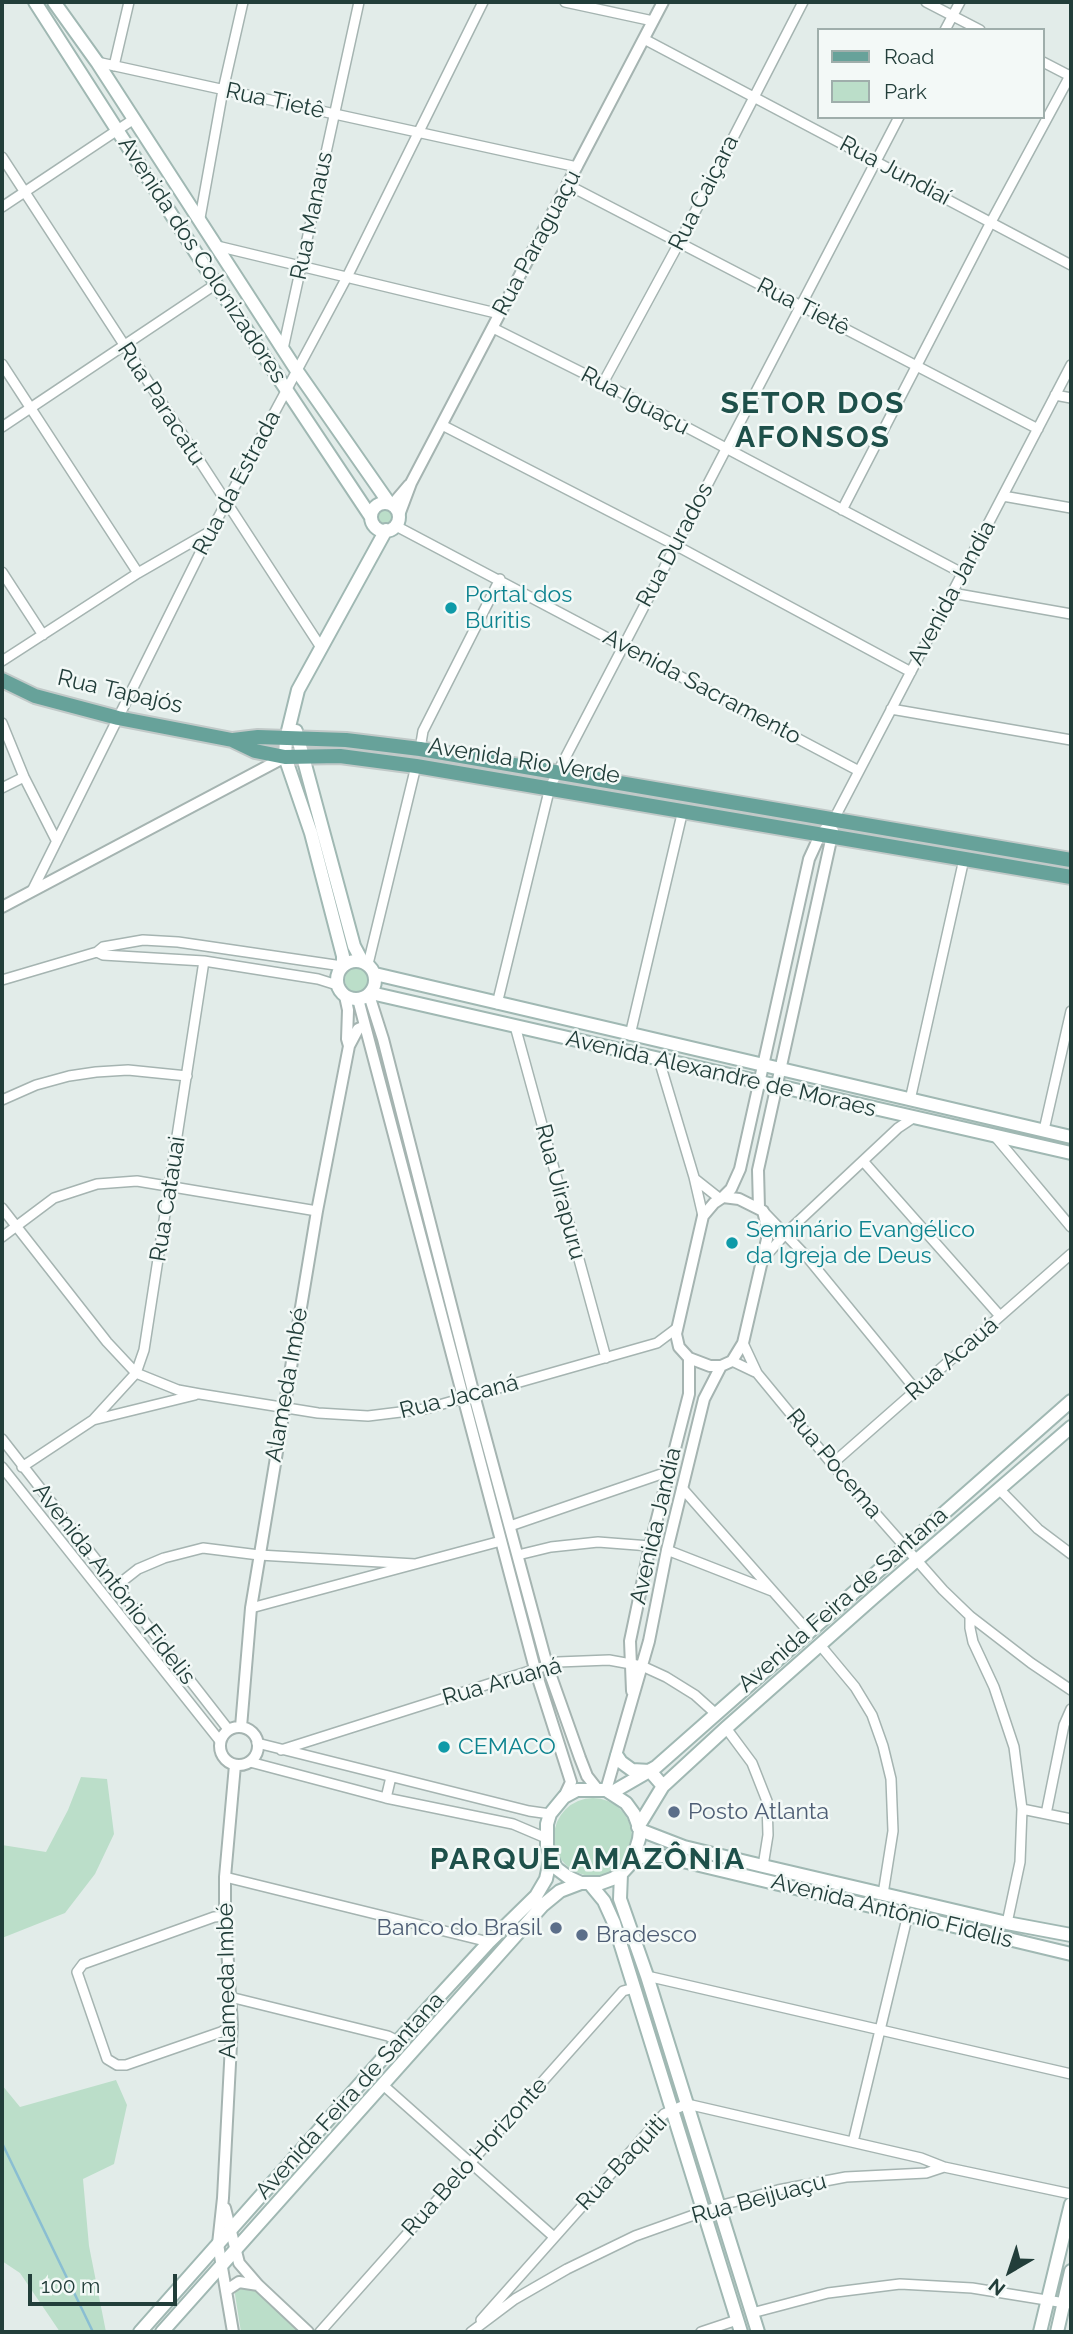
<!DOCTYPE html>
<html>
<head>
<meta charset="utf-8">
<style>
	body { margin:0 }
	#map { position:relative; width:1073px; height:2334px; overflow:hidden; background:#e2ece9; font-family:Raleway,sans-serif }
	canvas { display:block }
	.frame { position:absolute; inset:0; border:4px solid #223e3a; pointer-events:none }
	.legend { position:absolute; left:817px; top:28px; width:228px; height:91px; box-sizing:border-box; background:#f3f9f7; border:2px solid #9faeab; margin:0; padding:9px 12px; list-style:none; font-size:21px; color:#223e3a }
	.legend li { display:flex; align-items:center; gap:14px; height:35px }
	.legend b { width:35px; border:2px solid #9faeab }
	.north { position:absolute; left:975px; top:2236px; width:70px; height:70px; -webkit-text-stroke:5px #f3f9f7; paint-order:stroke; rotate:219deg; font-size:19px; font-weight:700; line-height:28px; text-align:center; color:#223e3a }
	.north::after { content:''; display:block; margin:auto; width:24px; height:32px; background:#223e3a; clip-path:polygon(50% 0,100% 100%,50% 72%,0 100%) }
	.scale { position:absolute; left:28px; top:2274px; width:149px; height:32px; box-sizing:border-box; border:4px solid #223e3a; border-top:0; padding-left:9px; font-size:21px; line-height:24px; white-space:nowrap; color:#223e3a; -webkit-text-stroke:5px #f3f9f7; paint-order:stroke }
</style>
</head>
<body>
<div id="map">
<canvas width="1073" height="2334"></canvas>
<div class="frame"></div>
<ul class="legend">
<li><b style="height:9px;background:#67a29a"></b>Road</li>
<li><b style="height:19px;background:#bbdec9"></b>Park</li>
</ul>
<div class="north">N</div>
<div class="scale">100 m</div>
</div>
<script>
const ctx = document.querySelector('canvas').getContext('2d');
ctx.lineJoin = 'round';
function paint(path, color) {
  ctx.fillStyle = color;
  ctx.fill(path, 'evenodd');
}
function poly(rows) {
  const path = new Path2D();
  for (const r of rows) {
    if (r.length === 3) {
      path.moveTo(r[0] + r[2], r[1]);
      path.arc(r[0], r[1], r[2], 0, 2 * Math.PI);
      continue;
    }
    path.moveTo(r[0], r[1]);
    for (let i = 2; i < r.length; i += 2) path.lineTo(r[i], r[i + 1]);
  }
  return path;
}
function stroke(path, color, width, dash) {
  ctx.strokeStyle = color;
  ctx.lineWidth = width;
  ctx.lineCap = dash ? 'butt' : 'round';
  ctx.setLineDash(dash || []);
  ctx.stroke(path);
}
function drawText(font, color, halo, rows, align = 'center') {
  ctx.font = font + ' Raleway,sans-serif';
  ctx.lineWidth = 5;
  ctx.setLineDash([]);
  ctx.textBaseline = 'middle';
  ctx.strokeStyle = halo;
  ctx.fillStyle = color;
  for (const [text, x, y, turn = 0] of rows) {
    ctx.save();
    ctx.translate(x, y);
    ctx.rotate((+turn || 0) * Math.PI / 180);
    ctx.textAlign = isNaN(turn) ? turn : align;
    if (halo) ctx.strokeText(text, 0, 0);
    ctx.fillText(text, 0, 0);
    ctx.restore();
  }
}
const green = poly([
	[385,517,9],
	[357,980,12],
	[81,1777,107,1779,114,1834,95,1874,65,1913,2,1938,2,1845,46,1852,68,1810],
	[593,1837,39],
	[116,2080,127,2105,114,2164,83,2179,89,2246,106,2332,60,2332,20,2273,2,2261,2,2085,20,2107],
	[250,2286,301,2332,241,2332,234,2288]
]);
const stream = poly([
	[2,2143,93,2332]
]);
const minor = poly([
	[565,2,653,21],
	[926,2,980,30],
	[945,30,960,2],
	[644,39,1071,265],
	[97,62,577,167],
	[1043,62,1070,76],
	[114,66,129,2],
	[2,157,322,649],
	[568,185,1038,429],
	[2,207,134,119],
	[200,218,223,90,243,2],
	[217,246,500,314],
	[493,328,603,383,962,573],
	[283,349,359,2],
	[2,364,138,573],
	[603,383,679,243,803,2],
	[1055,395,1071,398],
	[442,425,675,545,911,672],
	[2,427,216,284],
	[1003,496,1071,508],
	[842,510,991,222,1071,74],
	[396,526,859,771],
	[2,572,43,635],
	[952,593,1071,614],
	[2,661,138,573,211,531],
	[891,709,1071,740],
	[2,723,24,777,56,840],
	[420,749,423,731,500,579],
	[2,788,24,777],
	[833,821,1071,365],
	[32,891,211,531,347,277,483,2],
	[97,952,103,955,204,961,318,979,337,985],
	[368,964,416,766],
	[2,980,97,952,103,947,143,940,178,942,342,966],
	[497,1004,550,787,899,117],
	[515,1026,606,1358],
	[630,1035,683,810],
	[659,1060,694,1177,703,1216],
	[2,1100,36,1085,69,1076,96,1072,128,1070,187,1076],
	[910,1100,964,859],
	[1044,1130,1071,1011],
	[994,1135,1071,1227],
	[863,1161,1000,1316],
	[695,1179,719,1198],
	[2,1208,107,1342,136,1373,178,1390,200,1394,318,1413,368,1416,425,1409,657,1343,677,1328],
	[763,1211,807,1257,916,1390],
	[2,1237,54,1198,97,1184,137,1181,317,1211],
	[764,1258,786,1233,898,1128,913,1118],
	[743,1343,757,1373,832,1464,943,1590,970,1616,1031,1663,1071,1690],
	[732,1361,755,1372],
	[93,1420,136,1373,144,1350,204,961],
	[2,1439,228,1729],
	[832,1464,1071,1254],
	[2,1467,220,1741],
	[22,1467,93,1420,195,1395],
	[682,1488,808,1631],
	[1000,1490,1038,1529,1071,1554],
	[510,1526,667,1472],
	[667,1550,772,1591],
	[518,1555,551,1547,598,1542,650,1546],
	[115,1587,138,1569,164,1558,203,1548,259,1555,415,1564],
	[251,1608,501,1541],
	[970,1616,970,1628,973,1642,994,1687,1014,1747,1022,1809,1020,1862,1007,1923],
	[820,1645,855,1687,872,1715,883,1746,891,1779,893,1831,883,1894],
	[726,1728,752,1763,767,1801,768,1835,763,1866],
	[257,1743,529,1811,550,1814],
	[281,1750,558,1662,609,1660,642,1666,666,1677,695,1695,715,1713],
	[250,1762,386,1798,513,1824,546,1838],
	[386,1798,391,1777],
	[1022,1809,1071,1819],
	[1046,1814,1064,1725,1071,1709],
	[225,1877,489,1942],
	[225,1916,214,1917,83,1964,77,1972,107,2059,117,2065,126,2065,221,2032,232,2025],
	[647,1976,1071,2074],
	[230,1997,388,2036,398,2041],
	[383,2085,554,2237],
	[853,2142,908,1914],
	[752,2313,828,2293,900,2284,972,2288,1071,2304],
	[481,2320,664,2114,687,2104,921,2158,944,2167],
	[320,2332,623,1991,634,1988],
	[471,2332,515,2299,567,2269,635,2236,719,2206,778,2190,846,2177,926,2173,944,2167,1071,2194],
	[701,2332,737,2320]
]);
const tertiary = poly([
	[392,505,409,485],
	[399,515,411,483,663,2],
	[2,907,285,757],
	[369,995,383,1039,474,1395,547,1665,580,1758,587,1776,598,1790],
	[345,996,348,1010,347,1039,349,1046],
	[358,999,535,1669,571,1782,564,1797],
	[723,1197,739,1199,763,1211,767,1227,767,1239,743,1343,732,1361,721,1366,710,1366,689,1358,679,1347,676,1334,703,1216,714,1203,723,1197],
	[723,1197,731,1189,740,1169,809,859,820,835,833,821],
	[759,1208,758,1170,833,831],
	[632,1691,630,1641,650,1546,689,1394,689,1358],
	[241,1727,251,1608,317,1211,349,1046,358,1029,365,1026],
	[239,1746,19],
	[606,1790,649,1641,667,1550,704,1399,721,1366],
	[225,2208,239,2263,258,2285,308,2332],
	[227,2290,239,2282,258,2285],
	[233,2332,218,2244,223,2198,232,2025,225,1916,225,1877,235,1765]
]);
const secondary = poly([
	[35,2,216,284,371,517],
	[54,2,97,62,297,371,389,503],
	[385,517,14],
	[296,731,354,946,362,961],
	[356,980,19],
	[343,965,343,956,311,833,285,757,286,739,298,690,386,530],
	[375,974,1071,1137],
	[371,993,1071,1153],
	[617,1756,621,1762,632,1770,650,1771,663,1786],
	[611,1793,656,1767,1071,1401],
	[638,1827,663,1786,726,1728,874,1597,1071,1427],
	[640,1830,684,1847,763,1866,1007,1923,1071,1935],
	[632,1862,644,1856,662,1856,1071,1954],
	[621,1874,620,1899,647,1976,758,2332],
	[590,1884,604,1901,614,1923,741,2332],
	[140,2332,398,2041,489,1942,536,1896,546,1879,551,1856],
	[162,2332,543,1905,560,1891,581,1883,601,1883,612,1879,621,1874,632,1862,639,1839,640,1830,634,1814,626,1803,606,1790,577,1790,564,1797,550,1814,547,1824,547,1846,556,1868,568,1877,581,1883],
	[1040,2332,1071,2204],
	[1057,2332,1071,2271]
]);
const primary = poly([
	[2,680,35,696,118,718,232,740,255,751,285,757,340,756,416,766,1071,877],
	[233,740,258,737,346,740,420,749,1071,860]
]);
const markers = [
	[451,608,7,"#0f9aa8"],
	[732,1243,7,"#0f9aa8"],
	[444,1747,7,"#0f9aa8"],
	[674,1812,7,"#5c6f8a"],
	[556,1928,7,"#5c6f8a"],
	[582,1935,7,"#5c6f8a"]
];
const streetNames = [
	["Rua Tietê",275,101,12],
	["Rua Jundiaí",895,171,28],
	["Rua Caiçara",704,193,-63],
	["Rua Manaus",312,216,-78],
	["Rua Paraguaçu",537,243,-62],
	["Avenida dos Colonizadores",202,260,57],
	["Rua Tietê",803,307,27],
	["Rua Iguaçu",635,401,28],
	["Rua Paracatu",161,404,57],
	["Rua da Estrada",237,483,-62],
	["Rua Durados",675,545,-62],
	["Avenida Jandia",952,593,-62],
	["Avenida Sacramento",702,687,28],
	["Rua Tapajós",120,692,13],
	["Avenida Rio Verde",524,761,9],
	["Avenida Alexandre de Moraes",721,1074,13],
	["Rua Uirapuru",560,1192,75],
	["Rua Catauai",168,1199,-81],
	["Rua Acauá",952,1359,-41],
	["Alameda Imbé",287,1385,-80],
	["Rua Jacaná",459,1397,-14],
	["Rua Pocema",834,1464,50],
	["Avenida Jandia",656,1526,-77],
	["Avenida Antônio Fidelis",114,1584,52],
	["Avenida Feira de Santana",843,1600,-41],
	["Rua Aruaná",502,1682,-16],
	["Avenida Antônio Fidelis",892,1911,14],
	["Alameda Imbé",227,1981,-91],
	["Avenida Feira de Santana",350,2096,-48],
	["Rua Belo Horizonte",475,2157,-48],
	["Rua Baquiti",622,2163,-47],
	["Rua Beijuaçu",759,2199,-15]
];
const cultureNames = [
	["Portal dos",465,595],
	["Buritis",465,621],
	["Seminário Evangélico",746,1230],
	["da Igreja de Deus",746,1256],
	["CEMACO",458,1747]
];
const serviceNames = [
	["Posto Atlanta",688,1812],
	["Banco do Brasil",542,1928,"right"],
	["Bradesco",596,1935]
];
const districtNames = [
	["SETOR DOS",813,404],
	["AFONSOS",813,438],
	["PARQUE AMAZÔNIA",588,1860]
];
paint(green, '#bbdec9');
stroke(stream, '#8abed2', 2.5);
stroke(minor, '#a5b4b1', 12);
stroke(tertiary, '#a5b4b1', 14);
stroke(secondary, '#a0b8b3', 16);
stroke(primary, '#c1c9c8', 18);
stroke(minor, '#fff', 9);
stroke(tertiary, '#fff', 10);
stroke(secondary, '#fff', 12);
stroke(primary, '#67a29a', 14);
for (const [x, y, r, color] of markers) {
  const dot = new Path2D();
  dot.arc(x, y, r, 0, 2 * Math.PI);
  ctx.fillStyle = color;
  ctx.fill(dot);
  stroke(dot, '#f3f9f7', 2.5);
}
drawText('23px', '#223e3a', '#f3f9f7', streetNames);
drawText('23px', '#0d838f', '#f3f9f7', cultureNames, 'left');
drawText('23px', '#4e5e75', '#f3f9f7', serviceNames, 'left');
ctx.letterSpacing = '2px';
drawText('bold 30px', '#1e504a', '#f3f9f7', districtNames);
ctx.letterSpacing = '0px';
</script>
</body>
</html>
